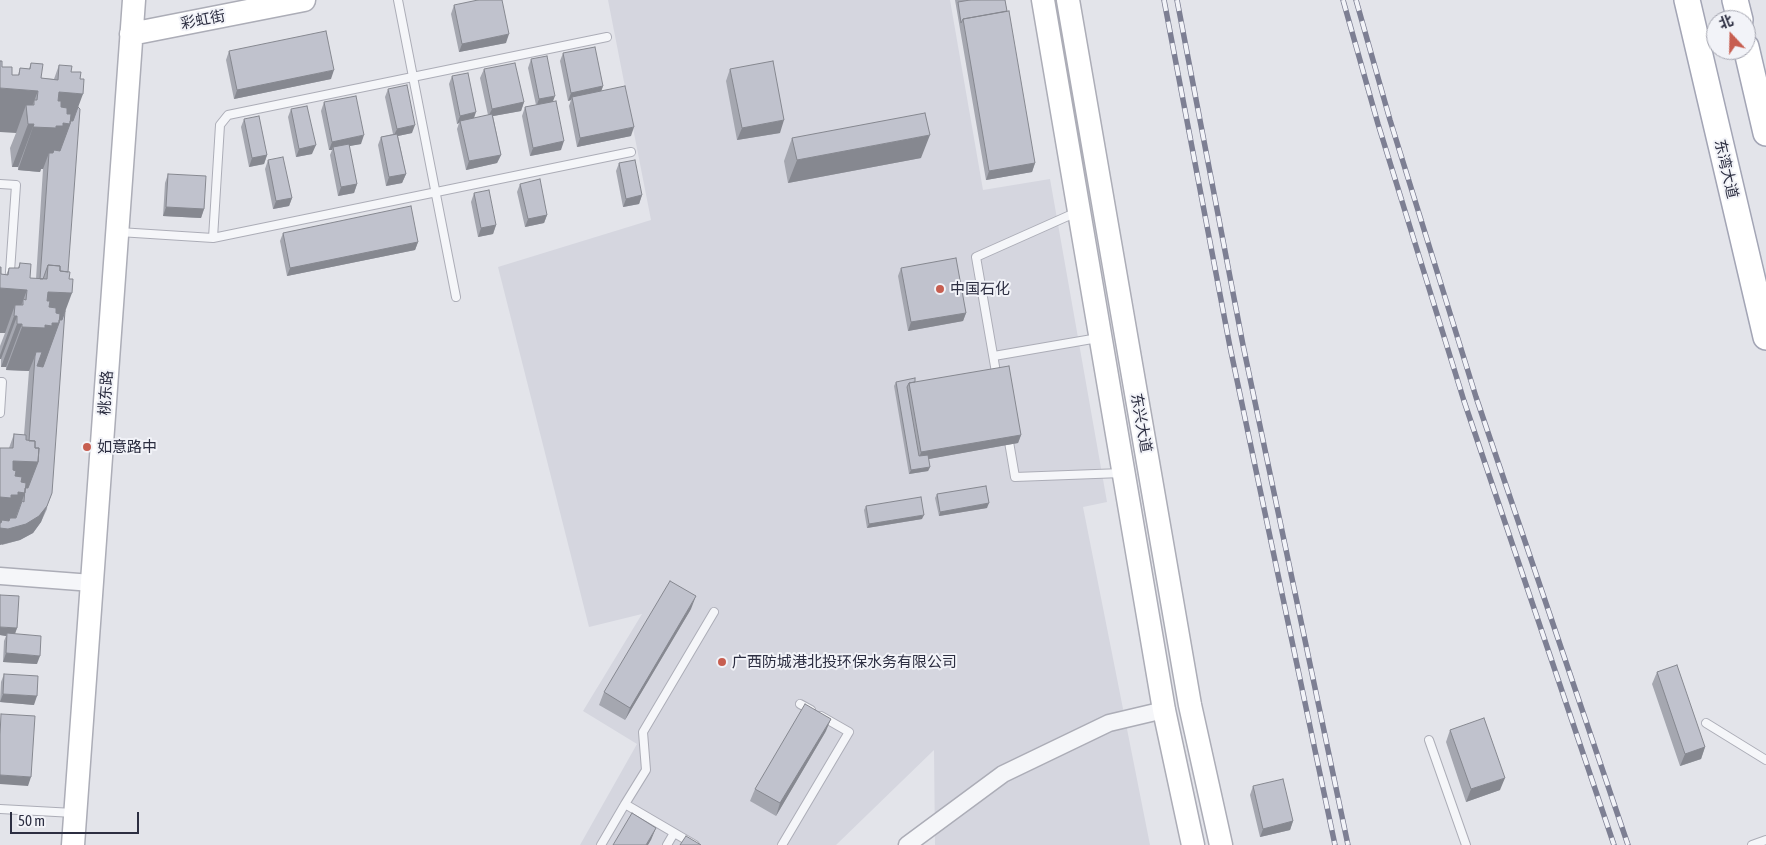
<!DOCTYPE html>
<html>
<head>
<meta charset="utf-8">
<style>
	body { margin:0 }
	#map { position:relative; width:1766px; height:845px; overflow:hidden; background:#e3e4ea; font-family:"Asap Condensed","Noto Sans SC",sans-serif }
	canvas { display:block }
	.north { position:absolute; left:1706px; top:10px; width:50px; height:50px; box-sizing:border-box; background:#f2f3f8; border:1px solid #a3a4af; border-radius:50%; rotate:339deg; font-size:14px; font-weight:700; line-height:20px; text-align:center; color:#2c2e41 }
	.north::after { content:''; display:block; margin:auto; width:18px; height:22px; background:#c75e50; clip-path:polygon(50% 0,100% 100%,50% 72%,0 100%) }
	.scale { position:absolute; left:10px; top:812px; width:129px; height:22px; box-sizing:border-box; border:2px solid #2c2e41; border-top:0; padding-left:6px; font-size:15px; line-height:18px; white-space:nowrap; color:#2c2e41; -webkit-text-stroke:4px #f2f3f8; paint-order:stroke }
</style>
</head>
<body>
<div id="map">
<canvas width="1766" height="845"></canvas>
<div class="north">北</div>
<div class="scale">50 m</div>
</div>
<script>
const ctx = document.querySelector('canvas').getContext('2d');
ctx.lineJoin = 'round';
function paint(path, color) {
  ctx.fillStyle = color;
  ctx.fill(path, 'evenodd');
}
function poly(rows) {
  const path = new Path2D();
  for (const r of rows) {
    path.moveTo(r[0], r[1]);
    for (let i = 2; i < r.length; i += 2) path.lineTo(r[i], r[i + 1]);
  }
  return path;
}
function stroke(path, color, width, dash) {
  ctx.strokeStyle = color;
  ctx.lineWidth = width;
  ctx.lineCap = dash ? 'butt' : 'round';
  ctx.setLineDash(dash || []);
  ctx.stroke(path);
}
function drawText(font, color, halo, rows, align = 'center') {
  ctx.font = font + ' "Asap Condensed","Noto Sans SC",sans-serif';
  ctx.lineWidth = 4;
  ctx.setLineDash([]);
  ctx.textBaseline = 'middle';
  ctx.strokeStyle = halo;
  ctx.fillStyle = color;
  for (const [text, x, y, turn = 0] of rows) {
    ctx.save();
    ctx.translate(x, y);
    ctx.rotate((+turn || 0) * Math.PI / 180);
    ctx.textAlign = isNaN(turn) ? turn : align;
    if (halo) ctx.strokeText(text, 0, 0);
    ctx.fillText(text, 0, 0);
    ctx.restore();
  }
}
const built = poly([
	[608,0,950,0,983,190,1050,179,1107,502,1083,507,1150,845,935,845,934,750,836,845,580,845,637,744,583,711,642,614,589,627,498,267,651,220]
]);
const lane = poly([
	[398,0,456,297],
	[0,184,16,185,9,286,0,285],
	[119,232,213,238,631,152],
	[213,238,220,125,228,115,607,37],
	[994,356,1098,338],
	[997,378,976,257,1077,212],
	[0,382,2,382,0,413],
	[1008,436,1015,477,1122,473],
	[800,704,811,710],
	[1706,723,1766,760],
	[1429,740,1466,845],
	[625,804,646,770,643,732,714,612],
	[0,809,74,813],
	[601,845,625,804,695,845],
	[667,845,674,833],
	[782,845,849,732,821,716],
	[1752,845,1766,840]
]);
const street = poly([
	[0,576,92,583],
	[907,845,1003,774,1109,723,1164,710]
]);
const secondary = poly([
	[1043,0,1164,710,1193,845],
	[1068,0,1190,705,1221,845],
	[131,34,304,0],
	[73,845,134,0]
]);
const primary = poly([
	[1687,0,1766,337],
	[1735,0,1740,20],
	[1746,47,1766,133]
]);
const rail = poly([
	[1164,0,1230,347,1335,845],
	[1177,0,1243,345,1348,845],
	[1343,0,1378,124,1464,401,1614,845],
	[1356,0,1390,120,1476,397,1628,845]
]);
const wall = poly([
	[955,0,1005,0,1035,163,1032,172,986,180],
	[454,5,506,43,459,52,451,14],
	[229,51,331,79,234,99,226,60],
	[563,53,603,86,601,92,631,136,577,147,569,106,571,100,568,101,560,61],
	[531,59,553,101,561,150,530,156,522,116,525,107,536,105,528,68],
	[31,63,41,78,54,79,59,65,71,72,78,107,65,311,47,509,41,522,33,533,20,540,2,545,9,448,14,434,24,435,29,371,6,370,6,367,1,367,1,359,0,359,0,346,5,333,1,274,6,275,9,268,18,268,20,263,30,278,36,279,43,169,41,169,40,172,18,170,18,167,12,167,10,148,16,133,2,67,12,75,18,75,20,68,29,69],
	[484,69,524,102,521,111,493,116,501,155,497,163,466,170,457,129,459,123,457,124,449,84,452,76,474,118,488,115,480,78],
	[730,69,780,133,737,140,726,81],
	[388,89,412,133,398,136,406,174,402,183,386,186,378,145,381,137,393,134,385,97],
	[324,102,361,144,349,146,357,184,354,193,338,196,330,155,332,150,329,150,321,111],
	[291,109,312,154,296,157,288,117],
	[244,119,267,155,264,164,249,167,241,127],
	[792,138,921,158,788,183,784,161],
	[268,160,292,198,289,206,273,209,265,169],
	[619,163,642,195,639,204,623,207,616,171],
	[168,174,204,209,201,218,163,216,165,183],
	[520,184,547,215,544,223,525,227,517,192],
	[474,193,496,225,493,234,478,237,471,202],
	[283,233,418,242,415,250,287,276,280,241],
	[901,268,966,313,963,321,908,331,898,276],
	[896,382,915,382,1021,435,1018,443,928,459,930,467,928,471,909,474,894,386],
	[937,494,987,508,939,516,935,498],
	[866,506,922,519,867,528,864,510],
	[691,609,625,720,599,705,604,692],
	[17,628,15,634,37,664,3,662,4,641,6,636,0,635],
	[1657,672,1705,747,1701,759,1680,766,1652,684],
	[4,674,34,705,0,702,1,682],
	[1450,730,1500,790,1466,802,1446,742],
	[826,731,776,816,750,801,755,789],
	[1253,786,1293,821,1290,830,1260,837,1250,795]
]);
const shadedWall = poly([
	[509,34,506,43,459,52,462,44],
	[334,70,331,79,234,99,237,90],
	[603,86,600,94,572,97,571,100,568,101,571,93],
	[0,88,38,91,27,119,26,105,16,133,0,132],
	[59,92,83,94,67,137,54,167,49,153,43,169,41,169,40,172,18,170,33,127],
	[555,96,552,104,536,107,539,99],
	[524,102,521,111,488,117,492,109],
	[476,112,473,121,460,121,459,123,457,124,460,116],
	[784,120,780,133,737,140,742,128],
	[28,124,34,124,18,167,12,167],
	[415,125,412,133,393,137,397,129],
	[634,127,631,136,577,147,580,138],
	[364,135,361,144,333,149,333,147,332,150,329,150,332,142],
	[930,135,921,158,788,183,797,160],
	[564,141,561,150,530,156,533,148],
	[316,145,312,154,296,157,299,149],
	[267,155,264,164,249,167,252,158],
	[501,155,497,163,466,170,469,161],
	[1035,163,1032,172,986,180,989,171],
	[406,174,402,183,386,186,389,177],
	[357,184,354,193,338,196,341,187],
	[642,195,639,204,623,207,626,199],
	[292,198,289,206,273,209,276,201],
	[166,207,204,209,201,218,163,216],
	[547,215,544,223,525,227,528,219],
	[496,225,493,234,478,237,481,228],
	[418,242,415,250,287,276,290,268],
	[0,288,27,290,1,359,0,359,0,355,14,316,15,305,5,333,0,333],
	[48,292,72,293,56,336,43,367,36,369,35,356,29,371,6,370,22,327],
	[966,313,963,321,908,331,911,322],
	[17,324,22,324,6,367,1,367],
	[1021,435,1018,443,918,461,921,452],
	[13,461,38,462,24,499,25,493,12,527,52,493,41,522,33,533,20,540,0,545,0,497],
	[930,467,928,471,909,474,911,470],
	[989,503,987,508,939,516,940,512],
	[924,515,922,519,867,528,869,524],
	[696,596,691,609,625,720,630,708],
	[0,627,17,628,14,636,7,633,6,636,0,635],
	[6,653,40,656,37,664,3,662],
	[3,694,37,696,34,705,0,702],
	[831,719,826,731,776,816,780,803],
	[1705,747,1701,759,1680,766,1685,754],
	[0,775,31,777,28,786,0,784],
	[1505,778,1500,790,1466,802,1471,789],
	[1293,821,1290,830,1260,837,1263,829],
	[656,828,651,840,648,845,646,845]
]);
const building = poly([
	[478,0,502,0,509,34,462,44,454,5,478,0],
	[970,0,1005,0,1007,11,963,19,961,23,958,2,970,0],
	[1009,11,1035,163,989,171,963,19,1009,11],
	[326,31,334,70,237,90,229,51,326,31],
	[595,47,603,86,571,93,563,53,595,47],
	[547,56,555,96,539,99,531,59,547,56],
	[0,61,2,61,2,67,12,67,12,75,19,75,20,68,30,69,31,63,43,64,41,78,58,80,59,65,72,66,71,72,81,72,80,79,84,79,83,94,59,92,58,101,61,101,61,107,67,108,67,114,71,114,70,124,63,123,63,126,56,126,56,128,33,127,34,124,28,124,26,105,34,105,34,100,37,100,38,91,0,88,0,61],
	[773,61,784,120,742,128,730,69,773,61],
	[515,63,524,102,492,109,484,69,515,63],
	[468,73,476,112,460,116,452,76,468,73],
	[407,85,415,125,397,129,388,89,407,85],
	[625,86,634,127,580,138,572,97,625,86],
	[356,96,364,135,332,142,324,102,356,96],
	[556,101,564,141,533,148,525,107,556,101],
	[307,106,316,145,299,149,291,109,307,106],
	[78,107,80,109,68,272,60,271,60,266,48,265,43,279,40,279,49,153,53,153,54,150,60,151,70,124,70,121,73,121,78,107],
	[925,113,930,135,797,160,792,138,925,113],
	[492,114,501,155,469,161,460,121,492,114],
	[259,116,267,155,252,158,244,119,259,116],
	[397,134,406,174,389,177,381,137,397,134],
	[349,144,357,184,341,187,333,147,349,144],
	[283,157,292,198,276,201,268,160,283,157],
	[635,160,642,195,626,199,619,163,635,160],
	[168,174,206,176,204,209,166,207,168,174],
	[540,179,547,215,528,219,520,184,540,179],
	[489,190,496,225,481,228,474,193,489,190],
	[411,206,418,242,290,268,283,233,411,206],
	[956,258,966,313,911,322,901,268,956,258],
	[20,263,31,264,30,278,47,279,48,265,60,266,60,271,70,272,69,279,73,279,72,293,48,292,47,301,50,301,49,307,56,308,56,313,60,314,59,323,52,323,52,326,45,325,45,328,22,327,22,324,17,324,17,316,14,316,15,305,23,305,23,299,26,300,27,290,0,288,0,267,1,267,1,274,8,275,9,268,19,268,20,263],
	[65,311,52,493,47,506,39,516,26,524,8,529,0,528,0,523,1,523,2,520,9,521,10,518,16,518,22,501,24,502,25,488,28,488,38,462,39,448,35,448,35,441,29,441,35,356,36,352,42,352,37,366,43,367,59,323,59,320,62,320,65,311],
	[1009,366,1021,435,921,452,909,383,1009,366],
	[915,378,915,382,909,383,907,387,919,456,928,455,930,467,911,470,896,382,915,378],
	[14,434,26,435,26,440,35,441,35,448,39,448,38,462,13,461,13,470,16,471,15,476,22,477,21,482,26,483,25,493,18,492,18,495,11,495,11,498,0,497,0,448,13,448,14,434],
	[986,486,989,503,940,512,937,494,986,486],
	[921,497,924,515,869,524,866,506,921,497],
	[670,581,696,596,630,708,604,692,670,581],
	[0,595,19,596,17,628,0,627,0,595],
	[7,633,41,636,40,656,6,653,7,633],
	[1677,665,1705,747,1685,754,1657,672,1677,665],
	[4,674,38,676,37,696,3,694,4,674],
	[805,704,831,719,780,803,755,789,805,704],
	[1,714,35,716,31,777,0,775,0,735,1,714],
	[1484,718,1505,778,1471,789,1450,730,1484,718],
	[1283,779,1293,821,1263,829,1253,786,1283,779],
	[632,813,656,828,646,845,613,845,632,813],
	[686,836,701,845,680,845,686,836]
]);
const markers = [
	[940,289,5,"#c75e50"],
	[87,447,5,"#c75e50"],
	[722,662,5,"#c75e50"]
];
const streetNames = [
	["彩虹街",203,20,-11],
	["东湾大道",1726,169,77],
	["桃东路",106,393,-86],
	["东兴大道",1141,423,80]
];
const poiNames = [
	["中国石化",950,289],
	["如意路中",97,447],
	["广西防城港北投环保水务有限公司",732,662]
];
paint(built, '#d5d6df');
stroke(lane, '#acadb7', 10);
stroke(street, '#acadb7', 19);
stroke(secondary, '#acadb7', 25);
stroke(primary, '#a3a5b5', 28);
stroke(lane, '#f5f6f9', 8);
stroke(street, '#f5f6f9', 16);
stroke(secondary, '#fff', 22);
stroke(primary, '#fff', 25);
stroke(rail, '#7d7f93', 5.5);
stroke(rail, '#f2f3f8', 4, [11]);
paint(wall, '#a5a7b0');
paint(shadedWall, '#868890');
paint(building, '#c0c2cd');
stroke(building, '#868890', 1);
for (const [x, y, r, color] of markers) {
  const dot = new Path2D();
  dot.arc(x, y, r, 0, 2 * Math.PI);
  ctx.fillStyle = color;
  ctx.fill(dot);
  stroke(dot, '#f2f3f8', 2);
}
drawText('15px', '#2c2e41', '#f2f3f8', streetNames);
drawText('15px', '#2c2e41', '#f2f3f8', poiNames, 'left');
</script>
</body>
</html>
